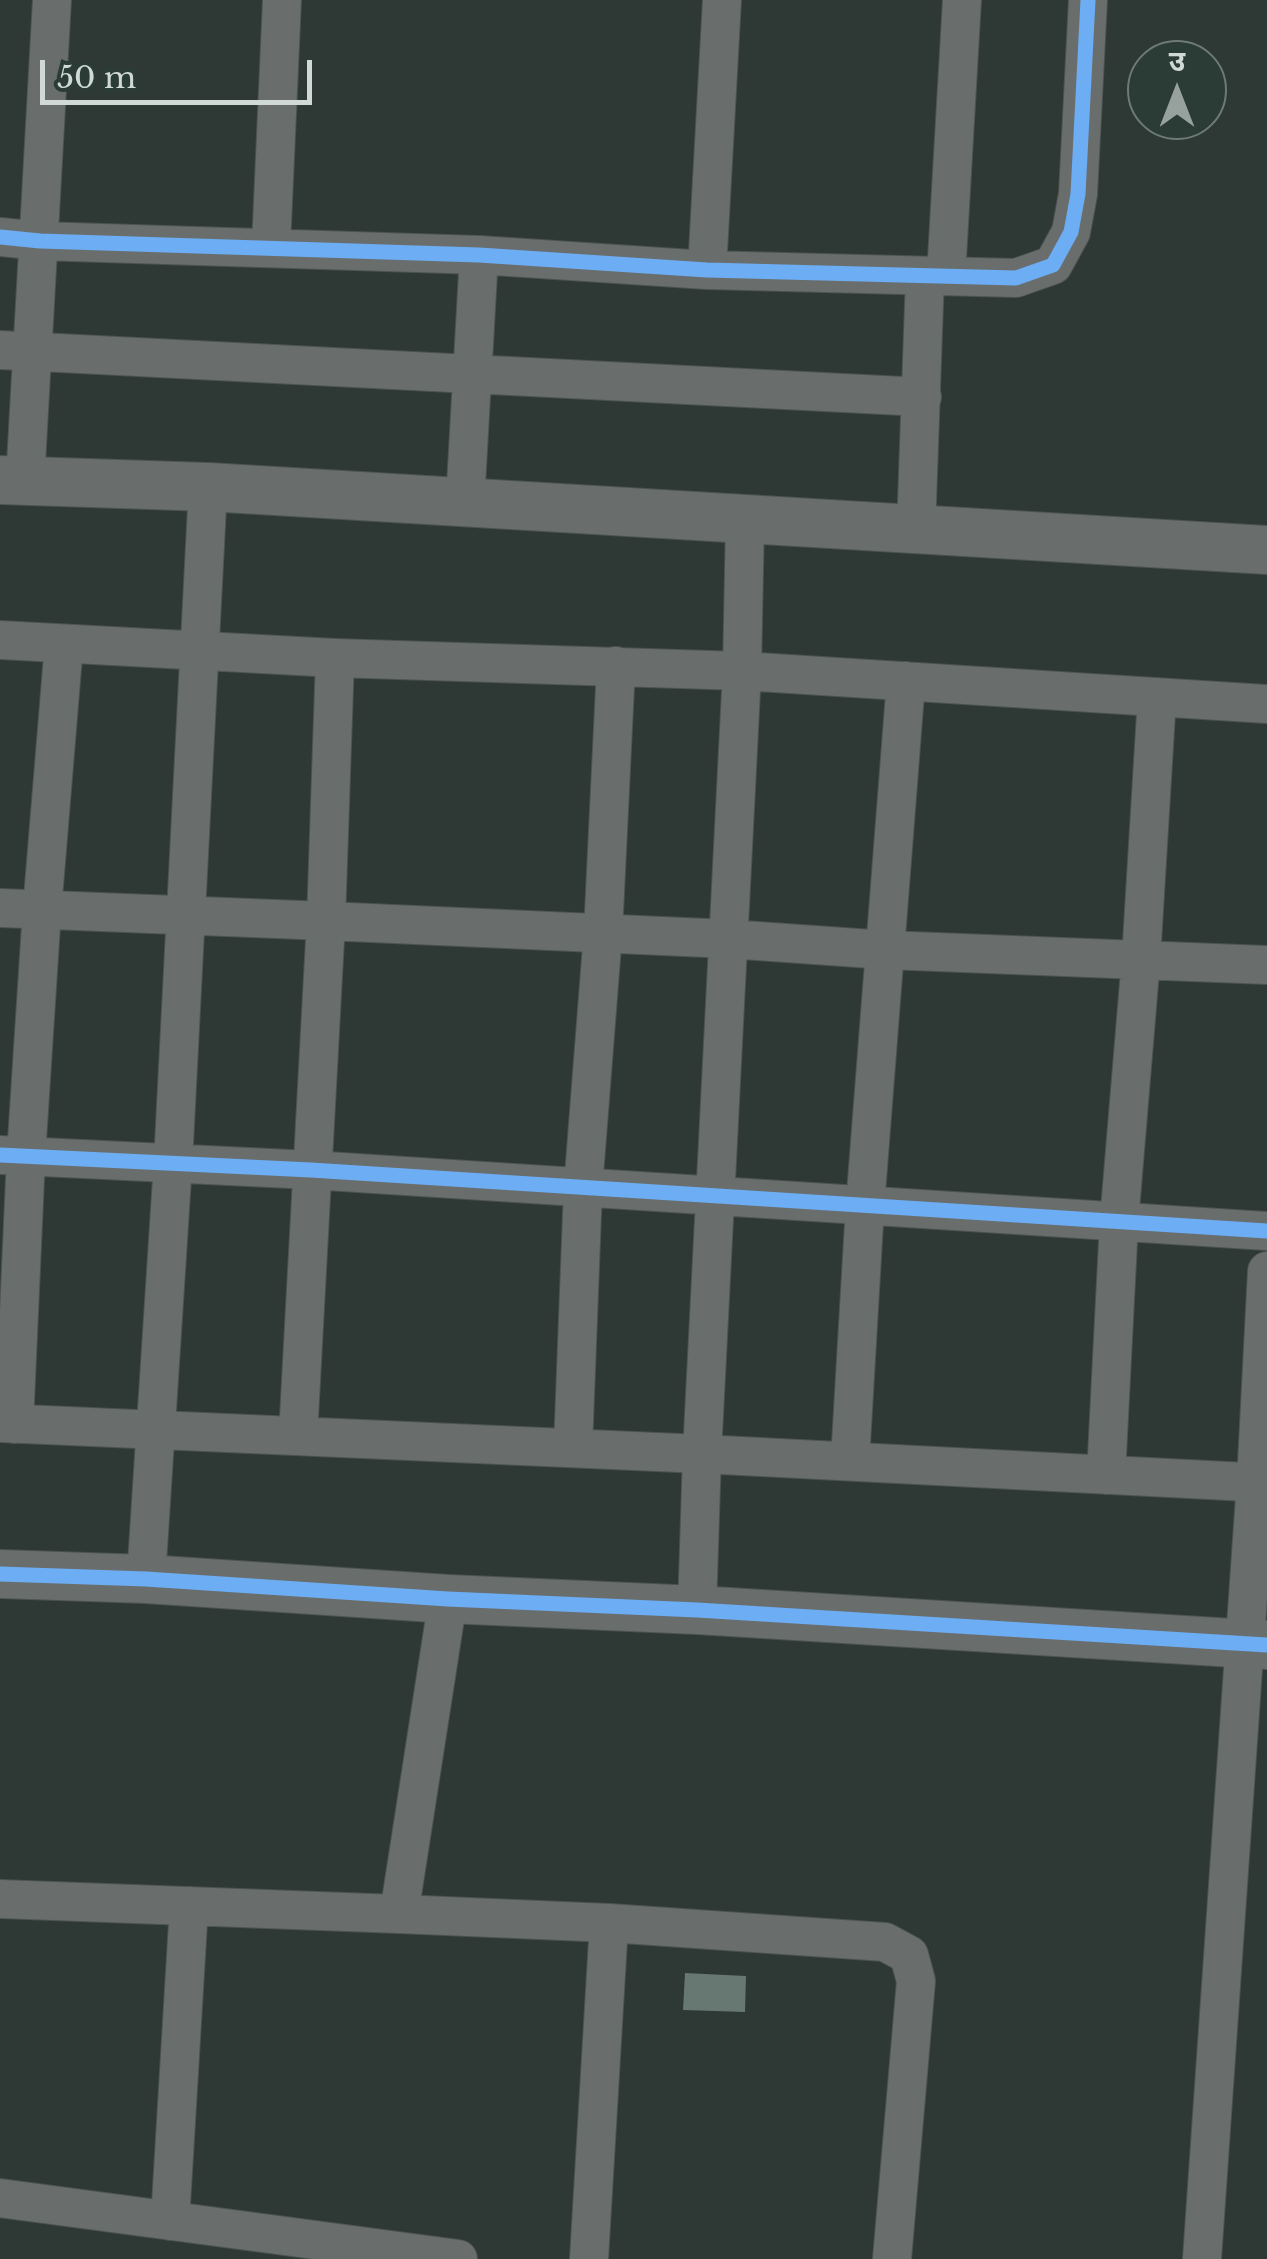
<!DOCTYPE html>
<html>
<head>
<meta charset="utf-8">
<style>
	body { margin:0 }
	#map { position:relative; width:1267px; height:2259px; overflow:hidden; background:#2e3834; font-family:"Libre Baskerville","Noto Sans Devanagari",serif }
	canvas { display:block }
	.north { position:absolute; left:1127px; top:40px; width:100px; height:100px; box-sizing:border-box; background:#2b3b35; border:2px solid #6d7a75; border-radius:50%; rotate:0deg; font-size:28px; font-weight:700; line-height:40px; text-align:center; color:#d0d9d5 }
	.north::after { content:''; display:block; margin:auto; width:35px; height:45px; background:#97a19d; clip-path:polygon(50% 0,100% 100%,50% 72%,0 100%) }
	.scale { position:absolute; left:40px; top:60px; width:272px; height:45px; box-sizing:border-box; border:5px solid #d0d9d5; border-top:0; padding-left:12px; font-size:30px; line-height:35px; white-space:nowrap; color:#d0d9d5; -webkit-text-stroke:8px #2b3b35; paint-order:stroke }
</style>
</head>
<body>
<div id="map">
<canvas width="1267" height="2259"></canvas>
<div class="north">उ</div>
<div class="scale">50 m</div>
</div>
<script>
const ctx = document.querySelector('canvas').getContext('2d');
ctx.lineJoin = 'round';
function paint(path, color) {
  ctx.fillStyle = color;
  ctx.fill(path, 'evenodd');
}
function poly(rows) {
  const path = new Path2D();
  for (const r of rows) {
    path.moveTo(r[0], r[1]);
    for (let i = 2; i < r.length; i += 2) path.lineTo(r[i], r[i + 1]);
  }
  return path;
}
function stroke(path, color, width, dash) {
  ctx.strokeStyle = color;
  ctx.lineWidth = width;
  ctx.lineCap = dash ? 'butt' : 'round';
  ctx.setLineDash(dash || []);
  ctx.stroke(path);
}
const building = poly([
	[685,1973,746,1976,745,2012,683,2010]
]);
const minor = poly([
	[0,237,40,241,479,255,707,270,1016,278,1053,265,1071,232,1078,194,1088,0],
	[271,247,282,0],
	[707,270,722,0],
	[946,276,962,0],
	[0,350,922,397],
	[25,482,52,0],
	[465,503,479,255],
	[916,530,925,276],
	[0,640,335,658,742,671,1267,704],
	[0,908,326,921,729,939,886,950,1267,965],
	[0,1155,311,1170,1267,1231],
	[0,1423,702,1454,1267,1483],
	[14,1424,26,1156,42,910,64,644],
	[298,1436,326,921,335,658],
	[573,1448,583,1188,603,933,616,666],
	[850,1461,865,1206,906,681],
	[1106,1475,1119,1222,1141,959,1157,697],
	[146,1579,173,1163,208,487],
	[448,1599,399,1914,609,1923,885,1942,909,1955,916,1981,892,2259],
	[697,1610,702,1454,742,671,745,520],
	[0,1899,399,1914],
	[0,2198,458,2259],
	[170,2221,189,1906],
	[589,2259,609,1923],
	[1202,2259,1256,1482,1267,1271]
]);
const tertiary = poly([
	[0,480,208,487,1267,550],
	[0,1574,146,1579,448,1599,697,1610,1267,1645]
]);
const cycleway = poly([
	[0,237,40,241,479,255,707,270,1016,278,1053,265,1071,232,1078,194,1088,0],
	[0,1155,311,1170,1267,1231],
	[0,1574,146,1579,448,1599,697,1610,1267,1645]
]);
paint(building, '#677771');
stroke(minor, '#4c5350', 40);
stroke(tertiary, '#4c5350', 50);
stroke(minor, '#696e6c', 38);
stroke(tertiary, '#696e6c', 48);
stroke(cycleway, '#6dadf4', 15);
</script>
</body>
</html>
